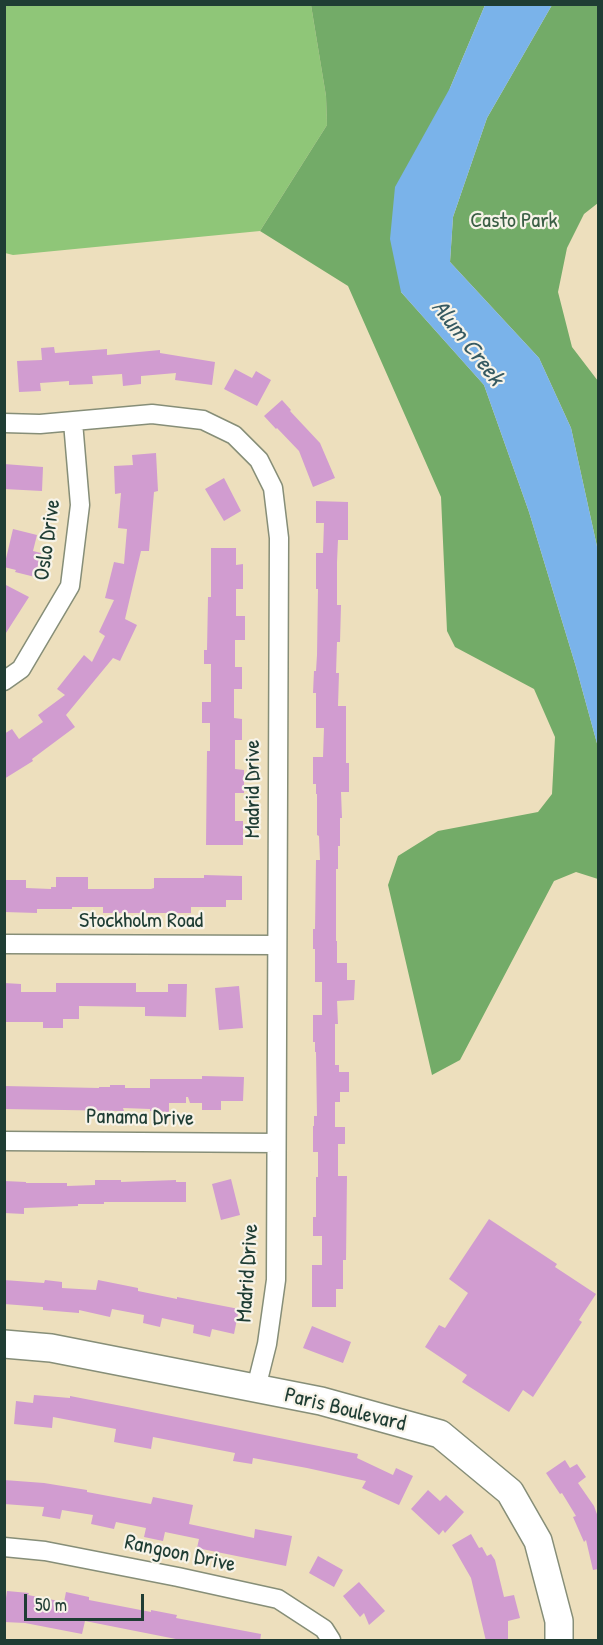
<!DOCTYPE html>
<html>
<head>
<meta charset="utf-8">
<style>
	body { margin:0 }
	#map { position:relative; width:603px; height:1645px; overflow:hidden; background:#eddfbd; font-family:"Patrick Hand",sans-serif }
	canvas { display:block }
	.frame { position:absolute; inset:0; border:6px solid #1f3d34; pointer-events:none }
	.scale { position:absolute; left:24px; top:1594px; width:120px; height:27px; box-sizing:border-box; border:3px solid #1f3d34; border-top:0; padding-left:8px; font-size:18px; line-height:21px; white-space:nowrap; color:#1f3d34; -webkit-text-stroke:4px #f7f3e8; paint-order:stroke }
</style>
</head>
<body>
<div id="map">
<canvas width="603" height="1645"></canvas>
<div class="frame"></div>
<div class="scale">50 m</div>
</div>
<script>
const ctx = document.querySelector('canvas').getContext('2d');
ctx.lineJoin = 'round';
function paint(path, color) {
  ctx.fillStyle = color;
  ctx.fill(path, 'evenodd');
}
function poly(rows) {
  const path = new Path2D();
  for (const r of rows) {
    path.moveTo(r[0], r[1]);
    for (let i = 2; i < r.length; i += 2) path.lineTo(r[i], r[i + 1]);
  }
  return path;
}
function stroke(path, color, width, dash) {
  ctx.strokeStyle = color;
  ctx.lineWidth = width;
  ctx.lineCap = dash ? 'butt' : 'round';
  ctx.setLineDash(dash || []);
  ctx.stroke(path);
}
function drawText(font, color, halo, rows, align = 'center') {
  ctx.font = font + ' "Patrick Hand",sans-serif';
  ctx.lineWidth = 4.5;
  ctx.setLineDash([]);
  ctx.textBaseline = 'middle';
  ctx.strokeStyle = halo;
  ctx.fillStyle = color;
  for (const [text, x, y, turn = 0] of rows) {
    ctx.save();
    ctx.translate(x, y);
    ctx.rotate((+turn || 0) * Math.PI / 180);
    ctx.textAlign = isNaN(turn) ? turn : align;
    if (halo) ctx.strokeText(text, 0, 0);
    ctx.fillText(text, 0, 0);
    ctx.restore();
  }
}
const green = poly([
	[4,5,311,5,326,96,327,125,260,231,13,255,5,253]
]);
const forest = poly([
	[311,5,485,5,450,88,401,292,484,385,529,512,576,667,598,747,598,879,576,872,554,881,460,1060,432,1075,388,885,398,856,438,831,538,812,552,794,555,737,534,689,455,647,447,631,441,497,348,286,260,231,327,125,326,96],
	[552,5,598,5,598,203,584,214,567,248,558,292,572,347,598,381,598,551,571,428,539,358,450,262,453,217,487,118]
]);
const water = poly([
	[485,5,552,5,487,118,453,217,450,262,539,358,571,428,598,551,598,747,576,667,529,512,484,385,401,292,390,239,395,187,450,88]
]);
const building = poly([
	[54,347,55,353,107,349,107,355,160,350,160,353,215,362,212,385,175,380,176,373,141,376,141,384,123,386,122,374,92,376,93,384,69,385,69,381,40,383,41,391,19,392,17,361,42,360,41,348],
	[235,369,252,378,256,371,271,380,257,406,224,389],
	[282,400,291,410,290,411,320,443,335,478,313,487,299,451,277,428,276,429,264,416],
	[156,453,158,491,154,492,149,551,141,551,125,619,137,625,120,661,113,658,66,715,75,727,32,759,33,761,4,779,4,734,12,729,19,739,43,722,38,715,65,695,57,689,84,655,92,662,105,636,99,632,114,600,105,598,114,562,124,564,127,529,118,528,121,493,115,494,114,466,133,465,132,455],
	[4,464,43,467,42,491,4,489],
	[224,478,241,511,224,521,205,489],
	[316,501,348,502,348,540,338,540,337,562,337,605,341,605,340,642,337,642,336,673,339,673,338,706,346,706,346,763,349,763,349,792,341,792,342,818,340,818,340,846,338,846,338,869,336,869,336,941,337,941,337,963,347,963,347,980,355,980,354,1000,337,1001,338,1024,335,1024,335,1065,339,1065,339,1072,349,1072,349,1092,340,1092,340,1102,335,1102,335,1127,345,1127,345,1144,338,1144,338,1176,347,1176,346,1260,343,1260,343,1289,336,1289,336,1307,312,1307,312,1265,322,1265,322,1236,313,1236,313,1217,316,1217,316,1177,318,1177,318,1152,313,1152,313,1126,314,1126,314,1116,317,1116,316,1052,315,1052,315,1042,313,1042,313,1015,322,1015,322,982,315,982,315,949,313,949,313,929,315,929,316,860,320,860,319,836,317,835,317,794,316,794,316,784,313,784,313,757,323,757,324,728,316,728,316,693,313,693,314,671,316,671,317,655,318,589,316,589,316,553,323,553,324,523,316,523],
	[13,529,37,535,33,551,41,553,35,577,15,572,16,570,4,567],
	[211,548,236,548,236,565,243,564,243,589,236,589,236,616,245,616,245,640,235,640,235,667,242,667,242,689,234,689,234,718,242,719,242,740,235,740,235,769,244,770,244,793,235,793,235,821,243,821,243,845,206,845,207,751,210,751,210,723,202,723,202,702,211,702,211,664,204,664,204,650,207,650,208,597,211,597],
	[4,584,29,597,4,636],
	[204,875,242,876,242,900,226,900,226,907,191,907,191,913,103,913,103,907,72,907,72,909,37,909,37,913,4,912,5,880,26,880,26,888,51,889,51,887,56,887,56,877,88,877,88,889,151,889,154,888,154,878,204,878],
	[4,983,21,984,21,992,56,992,56,983,136,983,136,992,168,992,168,984,187,984,186,1017,145,1016,145,1007,79,1006,79,1019,63,1019,63,1028,43,1028,43,1022,6,1022,6,1016,4,1016],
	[239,986,243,1028,219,1030,215,988],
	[202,1076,244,1077,243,1101,221,1101,221,1110,202,1110,202,1103,190,1103,188,1097,186,1097,186,1103,169,1103,169,1112,150,1111,150,1109,123,1108,124,1111,4,1109,4,1086,99,1088,99,1087,110,1087,110,1085,125,1085,125,1088,150,1088,150,1079,202,1079],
	[231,1179,240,1215,221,1220,212,1184],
	[95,1180,121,1180,121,1182,176,1180,176,1182,186,1182,186,1202,104,1202,104,1204,78,1204,78,1206,24,1208,24,1214,4,1213,4,1181,26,1182,26,1183,67,1183,67,1186,95,1185],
	[489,1219,557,1264,555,1267,596,1294,579,1320,582,1322,533,1397,523,1390,509,1412,462,1382,467,1375,425,1347,439,1325,445,1328,468,1293,449,1279],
	[4,1280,44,1283,45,1280,62,1282,62,1288,96,1290,98,1280,138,1288,138,1291,177,1299,177,1297,239,1309,234,1334,212,1329,210,1337,193,1333,194,1325,162,1318,160,1327,143,1323,144,1315,112,1309,110,1317,79,1310,79,1313,43,1310,43,1307,4,1304],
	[312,1326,351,1342,343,1363,303,1348],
	[34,1395,70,1398,70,1396,127,1407,358,1454,357,1458,393,1475,396,1468,413,1476,399,1505,362,1488,366,1481,307,1468,253,1458,252,1464,233,1461,235,1453,153,1437,151,1449,114,1442,116,1429,53,1417,52,1428,14,1424,16,1401,33,1403],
	[565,1460,570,1468,577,1464,586,1477,578,1483,594,1506,598,1517,598,1569,593,1570,586,1540,584,1542,573,1517,576,1516,562,1493,560,1494,546,1473],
	[4,1480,44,1483,87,1490,87,1492,151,1504,153,1497,193,1505,189,1524,254,1538,255,1529,292,1536,286,1566,197,1548,199,1539,165,1532,163,1541,144,1537,146,1528,116,1522,114,1529,91,1524,93,1515,62,1510,60,1519,42,1516,44,1507,4,1504],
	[428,1490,440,1501,446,1495,464,1512,445,1533,443,1530,439,1535,411,1509],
	[471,1534,479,1548,482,1547,487,1556,491,1554,495,1560,504,1597,514,1595,520,1618,508,1621,508,1641,486,1641,471,1578,452,1545],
	[318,1556,343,1570,334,1587,309,1573],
	[359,1582,385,1611,369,1625,364,1613,360,1617,343,1596],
	[7,1591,29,1593,28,1595,64,1602,66,1592,89,1597,89,1600,151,1612,151,1610,177,1615,176,1618,261,1634,260,1641,186,1641,85,1621,82,1634,25,1623,4,1622,4,1598,6,1598]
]);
const street = poly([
	[4,423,40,424,152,414,203,420,234,435,259,460,273,488,279,538,276,1280,267,1344,256,1388],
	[4,681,21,669,70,586,80,505,73,422],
	[4,944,277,945],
	[4,1141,276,1143],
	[4,1547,45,1551,178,1577,278,1599,324,1629,331,1640]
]);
const secondary = poly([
	[4,1344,51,1348,321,1401,440,1434,510,1492,538,1541,559,1621,559,1640]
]);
const parkNames = [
	["Casto Park",514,221]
];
const streetNames = [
	["Oslo Drive",48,540,-82],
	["Madrid Drive",253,789,-90],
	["Stockholm Road",141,921],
	["Panama Drive",140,1118,1],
	["Madrid Drive",248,1273,-86],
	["Paris Boulevard",345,1410,14],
	["Rangoon Drive",180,1554,12]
];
const waterNames = [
	["Alum Creek",467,343,52]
];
paint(green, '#8fc678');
paint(forest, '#73ab68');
paint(water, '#7ab3ea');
paint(building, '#d19cd0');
stroke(street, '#868e78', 21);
stroke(secondary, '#868e78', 30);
stroke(street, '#fff', 18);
stroke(secondary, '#fff', 27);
drawText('22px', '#3b5f45', '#f7f3e8', parkNames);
drawText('22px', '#1f3d34', '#f7f3e8', streetNames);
drawText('italic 24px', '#365a62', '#f7f3e8', waterNames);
</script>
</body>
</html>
